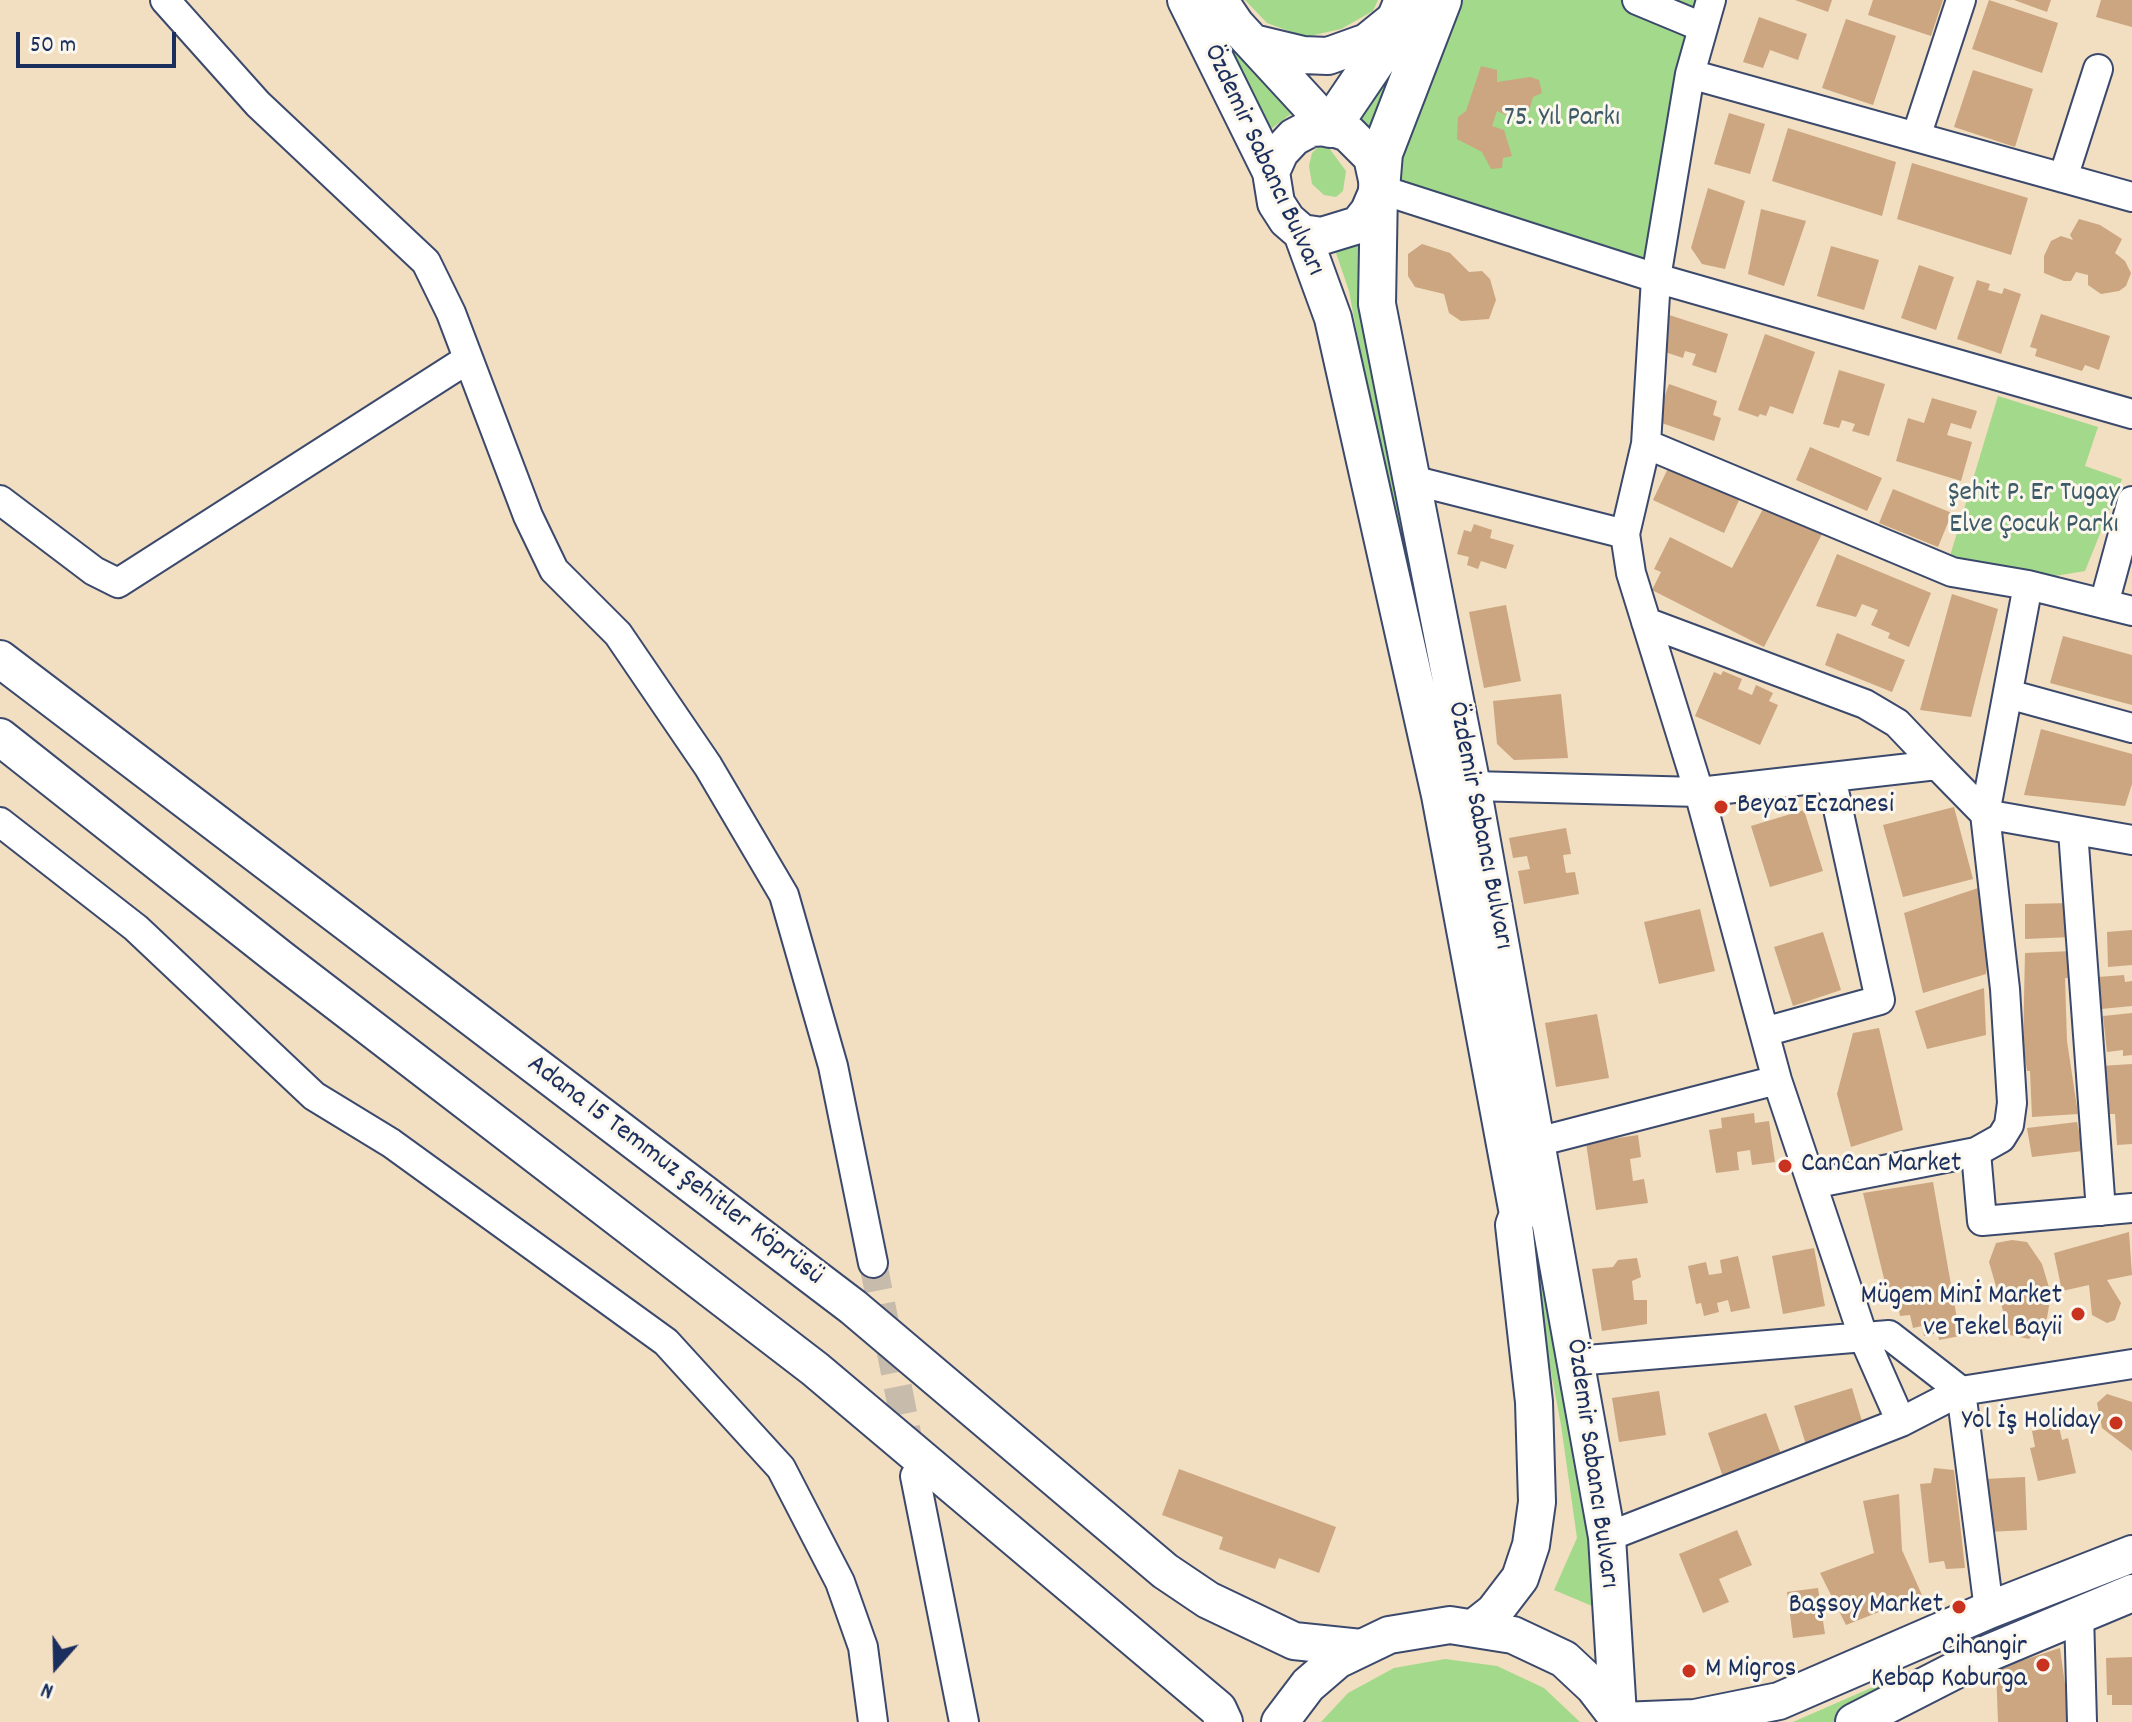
<!DOCTYPE html>
<html>
<head>
<meta charset="utf-8">
<style>
	body { margin:0 }
	#map { position:relative; width:2132px; height:1722px; overflow:hidden; background:#f2dec0; font-family:Dekko,sans-serif }
	canvas { display:block }
	.north { position:absolute; left:16px; top:1626px; width:80px; height:80px; -webkit-text-stroke:6px #fbf7ec; paint-order:stroke; rotate:200deg; font-size:22px; font-weight:700; line-height:32px; text-align:center; color:#1b2f5e }
	.north::after { content:''; display:block; margin:auto; width:28px; height:36px; background:#1b2f5e; clip-path:polygon(50% 0,100% 100%,50% 72%,0 100%) }
	.scale { position:absolute; left:16px; top:32px; width:160px; height:36px; box-sizing:border-box; border:4px solid #1b2f5e; border-top:0; padding-left:10px; font-size:24px; line-height:28px; white-space:nowrap; color:#1b2f5e; -webkit-text-stroke:6px #fbf7ec; paint-order:stroke }
</style>
</head>
<body>
<div id="map">
<canvas width="2132" height="1722"></canvas>
<div class="north">N</div>
<div class="scale">50 m</div>
</div>
<script>
const ctx = document.querySelector('canvas').getContext('2d');
ctx.lineJoin = 'round';
function paint(path, color) {
  ctx.fillStyle = color;
  ctx.fill(path, 'evenodd');
}
function poly(rows) {
  const path = new Path2D();
  for (const r of rows) {
    path.moveTo(r[0], r[1]);
    for (let i = 2; i < r.length; i += 2) path.lineTo(r[i], r[i + 1]);
  }
  return path;
}
function stroke(path, color, width, dash) {
  ctx.strokeStyle = color;
  ctx.lineWidth = width;
  ctx.lineCap = dash ? 'butt' : 'round';
  ctx.setLineDash(dash || []);
  ctx.stroke(path);
}
function drawText(font, color, halo, rows, align = 'center') {
  ctx.font = font + ' Dekko,sans-serif';
  ctx.lineWidth = 6;
  ctx.setLineDash([]);
  ctx.textBaseline = 'middle';
  ctx.strokeStyle = halo;
  ctx.fillStyle = color;
  for (const [text, x, y, turn = 0] of rows) {
    ctx.save();
    ctx.translate(x, y);
    ctx.rotate((+turn || 0) * Math.PI / 180);
    ctx.textAlign = isNaN(turn) ? turn : align;
    if (halo) ctx.strokeText(text, 0, 0);
    ctx.fillText(text, 0, 0);
    ctx.restore();
  }
}
const green = poly([
	[1208,0,1296,110,1267,132],
	[1245,0,1378,0,1373,11,1341,29,1305,37,1267,23],
	[1417,0,1369,138,1345,115],
	[1443,0,1711,0,1656,278,1379,189],
	[1320,145,1329,148,1346,171,1343,191,1336,197,1324,195,1312,184,1309,166,1312,153],
	[1358,237,1362,289,1597,1543,1597,1608,1554,1590,1577,1538,1561,1425,1349,291,1333,244],
	[1998,396,2098,427,2085,466,2122,479,2085,571,2018,582,1998,580,1950,556],
	[2132,1574,2132,1581,1837,1722,1793,1722],
	[1445,1659,1497,1666,1544,1688,1580,1722,1321,1722,1348,1693,1394,1668]
]);
const building = poly([
	[1795,0,1832,0,1828,12],
	[1873,0,1943,0,1931,36,1868,15],
	[1989,0,2058,23,2042,73,1972,49],
	[2014,0,2051,0,2047,12],
	[2101,0,2132,0,2132,27,2096,17],
	[1759,17,1807,34,1798,60,1770,50,1763,68,1743,62],
	[1846,19,1896,36,1873,105,1822,88],
	[1481,66,1497,70,1497,82,1530,77,1539,80,1542,93,1533,97,1530,108,1524,111,1508,116,1497,111,1492,126,1504,130,1512,156,1503,158,1502,168,1491,169,1482,152,1457,139,1458,117,1466,111],
	[1973,70,2033,89,2015,147,1954,127],
	[1729,113,1765,124,1750,174,1714,164],
	[1788,128,1896,162,1882,216,1772,181],
	[1912,163,2028,198,2011,255,1897,219],
	[1708,188,1745,201,1725,269,1702,264,1691,248],
	[1761,209,1806,221,1784,286,1748,274],
	[2079,219,2100,225,2122,239,2115,253,2125,261,2131,273,2126,286,2119,291,2101,294,2088,285,2088,275,2076,272,2071,281,2064,281,2044,273,2044,256,2051,241,2061,236,2073,240,2070,235],
	[1422,244,1450,253,1469,272,1482,271,1490,279,1496,300,1489,319,1461,321,1449,313,1444,294,1415,287,1408,276,1408,254],
	[1831,246,1879,260,1864,310,1817,296],
	[1919,265,1954,277,1936,330,1901,318],
	[1977,280,1990,284,1988,290,2002,294,2004,288,2021,294,2001,354,1957,339],
	[1666,314,1728,334,1716,373,1692,365,1696,354,1685,351,1683,358,1659,350],
	[2041,314,2110,336,2099,370,2085,365,2082,371,2035,356,2037,349,2030,347],
	[1765,334,1815,352,1793,414,1770,406,1766,416,1760,414,1758,417,1738,410],
	[1839,370,1885,384,1869,436,1852,431,1855,424,1842,420,1839,428,1823,424],
	[1669,384,1717,401,1713,415,1721,418,1714,441,1656,421],
	[1932,398,1977,411,1971,429,1951,423,1947,435,1972,442,1961,481,1896,461,1908,418,1924,423],
	[1810,447,1882,478,1867,511,1796,480],
	[1670,464,1741,496,1724,533,1653,500],
	[1893,489,1952,513,1938,547,1879,523],
	[1765,505,1822,534,1764,647,1652,590,1661,572,1654,569,1670,537,1732,568],
	[1474,524,1492,530,1490,538,1514,545,1506,569,1481,561,1478,569,1467,565,1469,557,1457,554,1464,530,1471,532],
	[1837,554,1931,593,1909,647,1888,638,1890,633,1871,625,1878,610,1862,604,1856,617,1816,606],
	[1952,594,1998,609,1971,717,1920,710],
	[1506,605,1521,681,1484,688,1469,612],
	[1837,633,1905,660,1892,692,1825,665],
	[2063,636,2132,655,2132,705,2050,683],
	[1723,671,1742,679,1738,689,1752,695,1756,685,1773,693,1769,701,1778,705,1760,745,1695,716,1714,672,1721,675],
	[1561,694,1568,758,1514,760,1497,744,1493,701],
	[2041,729,2132,754,2132,784,2125,806,2024,795],
	[1954,807,1973,879,1903,897,1883,825],
	[1804,810,1823,871,1770,887,1751,826],
	[1566,828,1571,854,1563,855,1566,873,1575,872,1579,894,1524,904,1518,871,1530,869,1527,856,1513,858,1509,838],
	[1978,888,1989,946,1986,974,1923,993,1904,913],
	[2072,903,2072,937,2025,939,2025,904],
	[1700,909,1715,971,1659,984,1644,922],
	[2132,930,2132,965,2108,967,2107,932],
	[1823,932,1841,990,1793,1006,1774,947],
	[2072,951,2073,978,2065,978,2067,1041,2078,1114,2032,1117,2030,1071,2027,1071,2023,1046,2025,953],
	[2124,975,2125,982,2132,981,2132,1006,2101,1009,2098,977],
	[1984,988,1986,1035,1927,1049,1915,1011],
	[2132,1013,2132,1055,2123,1056,2123,1050,2107,1052,2103,1016],
	[1597,1014,1609,1078,1556,1087,1545,1023],
	[1879,1028,1903,1130,1851,1147,1837,1094,1853,1033],
	[2132,1064,2132,1144,2117,1145,2115,1114,2104,1114,2101,1066],
	[1754,1113,1755,1123,1769,1121,1775,1162,1752,1165,1750,1150,1737,1152,1739,1170,1716,1173,1709,1130,1722,1128,1721,1118],
	[2077,1122,2083,1151,2032,1157,2027,1128],
	[1638,1135,1641,1157,1630,1159,1633,1181,1644,1179,1648,1203,1596,1210,1586,1143],
	[1933,1182,1960,1336,1939,1340,1938,1333,1924,1336,1922,1326,1913,1328,1910,1315,1900,1316,1898,1306,1891,1307,1863,1193],
	[2129,1232,2132,1275,2107,1280,2121,1303,2115,1320,2107,1323,2092,1315,2089,1285,2062,1291,2054,1253],
	[2012,1240,2027,1242,2042,1264,2051,1294,2047,1318,2029,1339,2010,1335,1989,1262,1996,1243],
	[1814,1248,1825,1306,1783,1314,1772,1256],
	[1738,1256,1750,1308,1731,1312,1728,1300,1717,1303,1719,1312,1704,1316,1701,1303,1696,1304,1688,1266,1706,1262,1709,1275,1722,1273,1720,1260],
	[1637,1258,1641,1277,1632,1281,1634,1300,1647,1300,1647,1324,1602,1331,1592,1269,1613,1267,1618,1260],
	[1852,1388,1865,1431,1807,1448,1794,1406],
	[1659,1391,1666,1435,1619,1442,1612,1398],
	[2107,1394,2132,1402,2132,1451,2102,1428,2097,1403],
	[1766,1413,1782,1457,1723,1477,1708,1433],
	[2059,1426,2062,1440,2068,1438,2076,1473,2038,1481,2030,1448,2035,1447,2032,1431],
	[1934,1468,1954,1470,1965,1568,1946,1569,1944,1561,1929,1563,1920,1484,1931,1483],
	[1179,1469,1336,1527,1319,1573,1279,1558,1275,1569,1219,1549,1223,1537,1162,1515],
	[2025,1477,2027,1530,1987,1532,1985,1479],
	[1899,1494,1902,1550,1922,1595,1846,1625,1820,1573,1874,1553,1863,1501],
	[1737,1530,1752,1565,1719,1579,1729,1602,1703,1613,1679,1554],
	[1818,1588,1825,1634,1793,1638,1787,1592],
	[2060,1648,2070,1722,1998,1722,1996,1669],
	[2132,1657,2132,1705,2112,1705,2112,1695,2107,1695,2106,1658]
]);
const minorTunnel = poly([
	[873,1263,912,1458]
]);
const minor = poly([
	[165,0,258,104,426,262,451,313,528,516,554,570,618,634,708,766,784,895,833,1066,873,1263],
	[1637,0,1702,27],
	[1711,0,1690,74,1656,278,1646,444,1625,534,1631,573,1699,792,1777,1080,1863,1336,1901,1422,1961,1391,2132,1364],
	[1690,74,2132,197],
	[1916,137,1961,0],
	[2063,178,2098,69],
	[1379,189,1656,278,2132,414],
	[1646,444,1952,572,2028,585,2132,611],
	[1412,480,1625,534],
	[0,500,94,571,118,583,468,359],
	[2104,604,2132,501],
	[1646,622,1865,704,1897,723,1937,765],
	[2008,694,2132,728],
	[1472,786,1699,792,1937,765,1985,814,2132,840],
	[0,822,136,928,314,1096,391,1143,666,1342,781,1468,840,1582,863,1647,873,1722],
	[2073,831,2101,1211],
	[1764,1032,1880,1000,1831,777],
	[1537,1142,1777,1080],
	[1976,1152,1982,1221,2132,1208],
	[1812,1184,1976,1152,2001,1138,2009,1125,2012,1103,2005,989,1985,814,2028,585],
	[1575,1361,1889,1335,1961,1391,1989,1610],
	[915,1476,964,1722],
	[1607,1537,1901,1422],
	[2079,1614,2082,1722]
]);
const major = poly([
	[1186,0,1271,172,1276,203,1287,220,1302,233,1333,318,1440,795,1518,1214,1514,1225,1534,1402,1537,1502,1531,1545,1520,1578,1494,1612,1475,1627],
	[1219,0,1236,25,1330,127,1348,133,1372,157,1379,189,1377,304,1472,786,1607,1537,1618,1715],
	[1253,43,1303,55,1328,56,1367,42,1399,16],
	[1271,172,1280,152,1294,137,1311,128,1330,127],
	[1302,233,1322,236,1358,225,1369,211,1378,190],
	[0,659,853,1307,1165,1571,1208,1600,1294,1641,1361,1648],
	[0,737,281,959,815,1369,1218,1709,1224,1722],
	[1621,1721,1695,1718,1779,1701,1989,1610,2132,1554],
	[1280,1722,1308,1685,1337,1660,1389,1635,1450,1625,1513,1635,1564,1659,1594,1687,1620,1721],
	[1854,1722,1991,1652,2132,1593]
]);
const highway = poly([
	[1330,127,1389,40,1405,0],
	[1379,189,1382,153,1441,0]
]);
const markers = [
	[1721,807,8,"#c8321e"],
	[1785,1166,8,"#c8321e"],
	[2078,1314,8,"#c8321e"],
	[2116,1423,8,"#c8321e"],
	[1959,1607,8,"#c8321e"],
	[2043,1665,8,"#c8321e"],
	[1689,1671,8,"#c8321e"]
];
const parkNames = [
	["75. Yıl Parkı",1562,120],
	["Şehit P. Er Tugay",2034,495],
	["Elve Çocuk Parkı",2034,527]
];
const streetNames = [
	["Özdemir Sabancı Bulvarı",1262,161,65],
	["Özdemir Sabancı Bulvarı",1478,826,79],
	["Adana 15 Temmuz Şehitler Köprüsü",674,1172,37],
	["Özdemir Sabancı Bulvarı",1590,1464,82]
];
const poiNames = [
	["Beyaz Eczanesi",1737,807,"left"],
	["CanCan Market",1801,1166,"left"],
	["Mügem Minİ Market",2062,1298],
	["ve Tekel Bayii",2062,1330],
	["Yol İş Holiday",2100,1423],
	["Başsoy Market",1943,1607],
	["Cihangir",2027,1649],
	["Kebap Kaburga",2027,1681],
	["M Migros",1705,1671,"left"]
];
paint(green, '#a3d98a');
paint(building, '#cba680');
stroke(minorTunnel, '#c7bbac', 28, [28, 14]);
stroke(minor, '#3b496d', 32);
stroke(major, '#3b496d', 40);
stroke(highway, '#3b496d', 44);
stroke(minor, '#fff', 28);
stroke(major, '#fff', 36);
stroke(highway, '#fff', 40);
for (const [x, y, r, color] of markers) {
  const dot = new Path2D();
  dot.arc(x, y, r, 0, 2 * Math.PI);
  ctx.fillStyle = color;
  ctx.fill(dot);
  stroke(dot, '#fbf7ec', 3);
}
drawText('28px', '#3d5a69', '#fbf7ec', parkNames);
drawText('28px', '#1b2f5e', '#fbf7ec', streetNames);
drawText('28px', '#1b2f5e', '#fbf7ec', poiNames, 'right');
</script>
</body>
</html>
